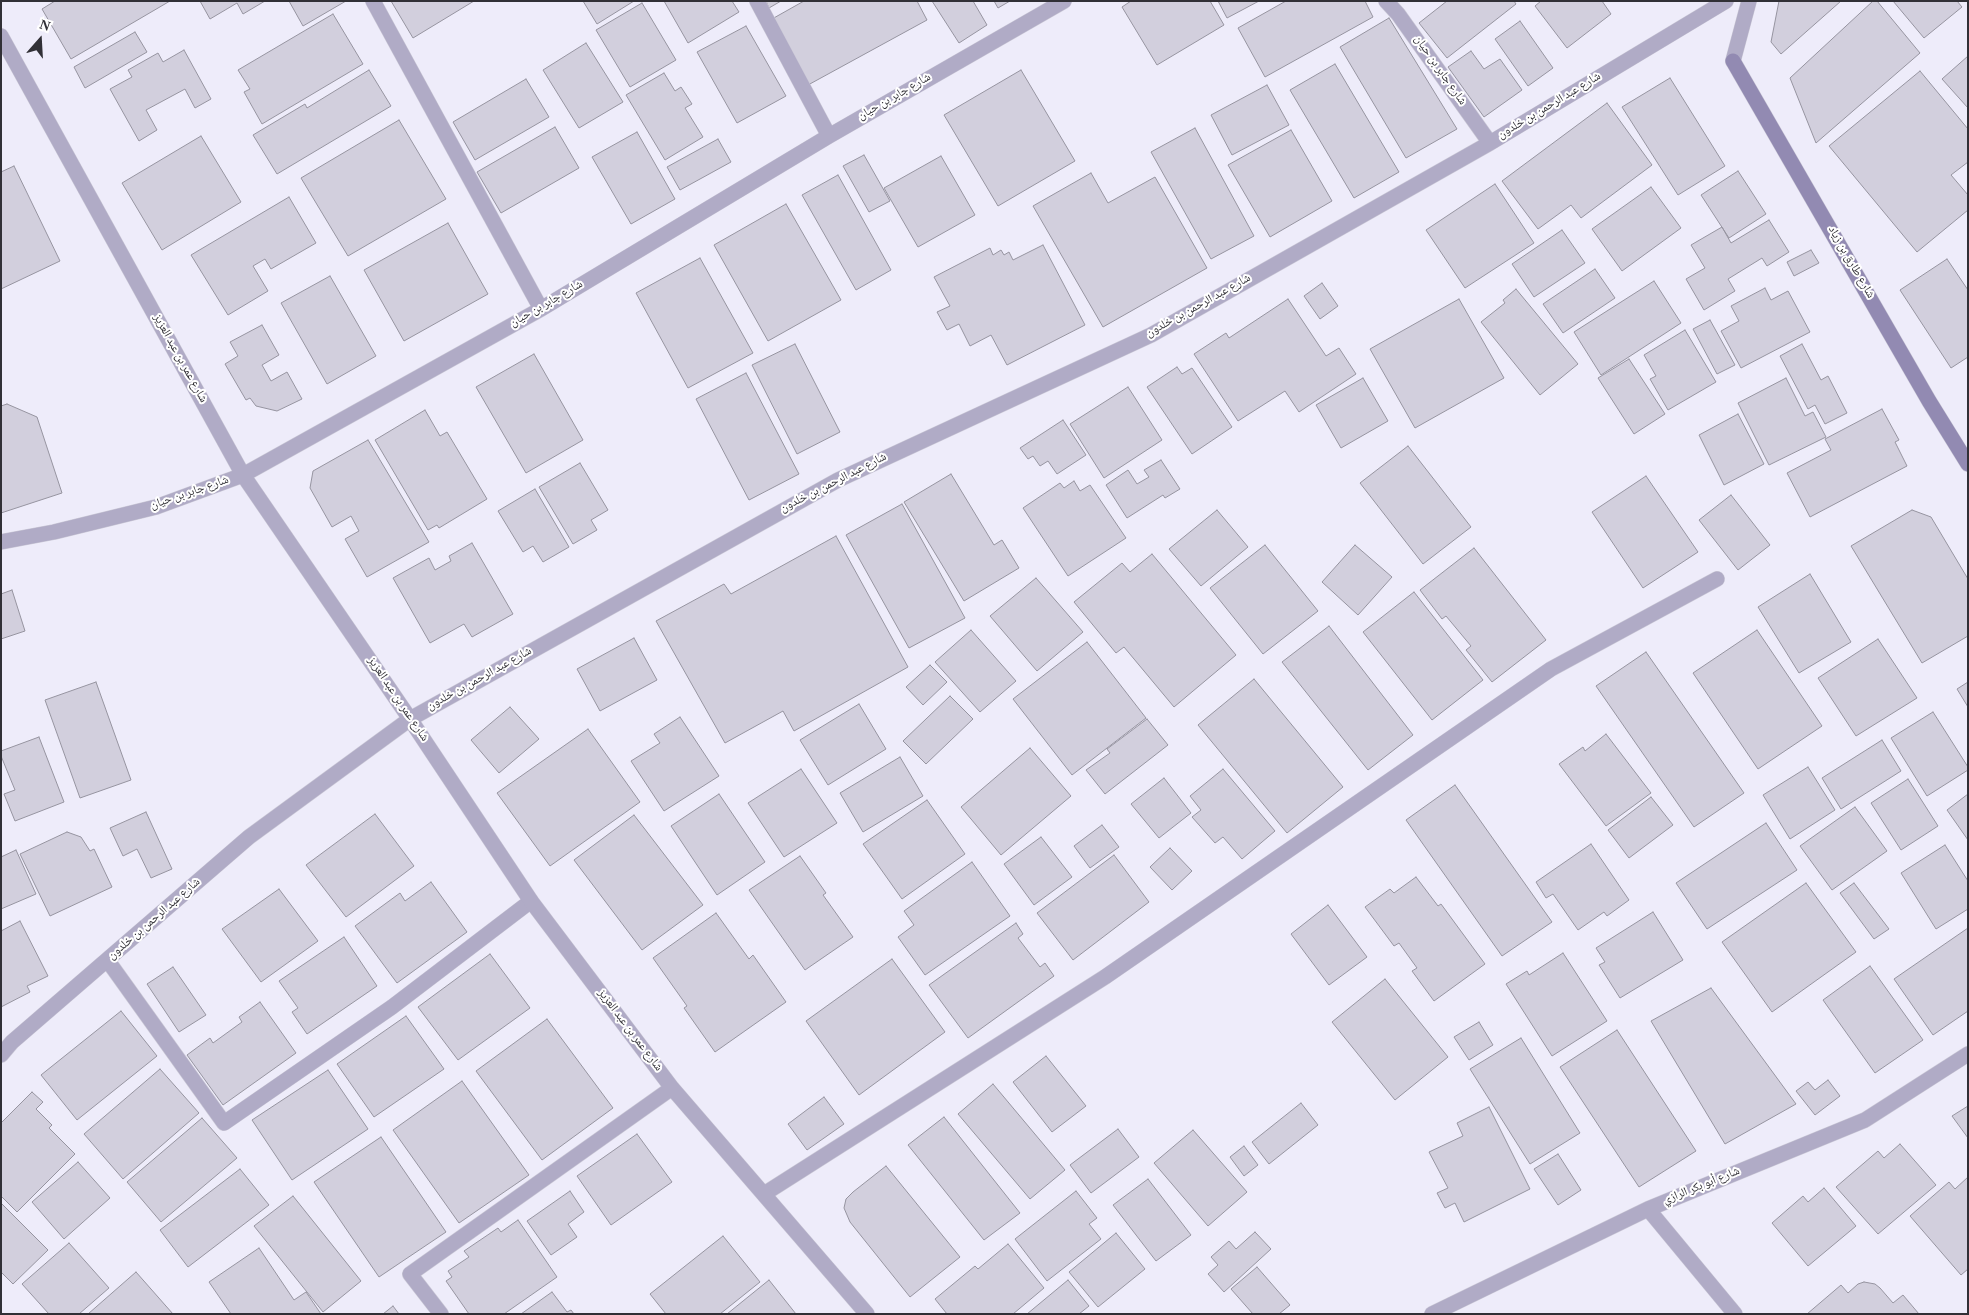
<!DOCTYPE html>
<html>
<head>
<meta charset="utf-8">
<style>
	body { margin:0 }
	#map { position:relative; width:1969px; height:1315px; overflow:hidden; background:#eeecfa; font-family:Georgia,serif }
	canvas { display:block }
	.frame { position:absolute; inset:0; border:2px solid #313036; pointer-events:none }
	.north { position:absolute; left:15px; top:15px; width:50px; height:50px; -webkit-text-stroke:4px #fff; paint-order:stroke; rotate:19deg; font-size:14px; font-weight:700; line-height:20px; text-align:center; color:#313036 }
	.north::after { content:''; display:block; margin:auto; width:18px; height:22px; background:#313036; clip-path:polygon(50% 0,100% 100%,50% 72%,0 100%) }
</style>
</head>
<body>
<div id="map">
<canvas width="1969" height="1315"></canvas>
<div class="frame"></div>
<div class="north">N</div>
</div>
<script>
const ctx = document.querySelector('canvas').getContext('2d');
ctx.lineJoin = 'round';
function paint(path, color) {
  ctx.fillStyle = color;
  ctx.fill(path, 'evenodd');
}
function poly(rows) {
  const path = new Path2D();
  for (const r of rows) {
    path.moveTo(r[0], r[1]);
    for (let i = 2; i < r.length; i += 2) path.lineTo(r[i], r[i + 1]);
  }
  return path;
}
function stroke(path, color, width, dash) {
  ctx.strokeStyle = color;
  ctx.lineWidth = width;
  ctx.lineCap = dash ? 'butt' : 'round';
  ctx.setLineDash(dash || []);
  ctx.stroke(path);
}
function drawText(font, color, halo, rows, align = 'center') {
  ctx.font = font + ' Georgia,"Noto Naskh Arabic",serif';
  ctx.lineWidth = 4;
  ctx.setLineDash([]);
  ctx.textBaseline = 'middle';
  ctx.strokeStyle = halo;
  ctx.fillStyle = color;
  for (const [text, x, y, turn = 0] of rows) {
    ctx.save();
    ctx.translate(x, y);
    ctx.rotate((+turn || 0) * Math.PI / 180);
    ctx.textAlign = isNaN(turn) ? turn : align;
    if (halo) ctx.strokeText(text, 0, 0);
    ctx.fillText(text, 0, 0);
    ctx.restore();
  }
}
const building = poly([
	[55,1,170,1,71,59,42,9,55,1],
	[200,1,265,1,243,14,237,3,210,19,200,1],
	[289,1,346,1,303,26,289,1],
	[391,1,474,1,413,38,391,1],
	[583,1,634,1,597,24,583,1],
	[664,1,732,1,739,12,688,43,664,1],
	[766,1,781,1,769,8,766,1],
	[804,1,917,1,927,20,808,85,772,19,804,1],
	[932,1,973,1,987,25,959,43,932,1],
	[994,1,1010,1,998,8,994,1],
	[1131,1,1210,1,1224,25,1157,65,1122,7,1131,1],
	[1218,1,1259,1,1227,18,1218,1],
	[1286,1,1365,1,1373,17,1265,77,1238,28,1286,1],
	[1447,1,1514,1,1516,4,1447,58,1419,23,1447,1],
	[1541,1,1602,1,1611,14,1567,48,1535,6,1541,1],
	[1779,1,1841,1,1781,54,1771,42,1779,1],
	[1873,1,1877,1,1920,53,1816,143,1790,78,1873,1],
	[1893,1,1957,1,1962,7,1924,38,1893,1],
	[642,3,676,60,630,87,596,30,642,3],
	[333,14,363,64,262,124,244,92,250,89,238,70,333,14],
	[1389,18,1457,129,1406,158,1340,47,1389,18],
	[1520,21,1553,68,1528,86,1495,39,1520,21],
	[746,26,786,96,737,123,697,52,746,26],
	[135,32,147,52,85,88,74,67,135,32],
	[586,43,623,102,579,128,543,70,586,43],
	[184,50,211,99,195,108,185,89,146,110,157,130,139,141,110,89,132,77,128,70,158,53,163,62,184,50],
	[1471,51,1484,69,1500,59,1522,90,1484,117,1448,67,1471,51],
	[1968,56,1968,108,1942,79,1968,56],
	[1335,64,1399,172,1354,198,1290,90,1335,64],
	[369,70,391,106,277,174,253,135,305,104,307,108,369,70],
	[1021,70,1075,161,998,206,944,115,1021,70],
	[1920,71,1968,129,1968,162,1951,175,1968,195,1968,210,1917,252,1829,146,1920,71],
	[664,73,675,91,681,87,692,104,685,108,703,137,665,160,626,95,664,73],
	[1670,78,1725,166,1678,195,1622,107,1670,78],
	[526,79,549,117,475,160,453,122,526,79],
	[1267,85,1289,125,1232,155,1211,115,1267,85],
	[1607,103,1652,165,1581,218,1571,205,1538,229,1502,181,1607,103],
	[399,120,446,199,348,256,301,178,399,120],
	[555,127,579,168,501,213,477,172,555,127],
	[1195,128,1254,236,1211,259,1151,152,1195,128],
	[1291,130,1332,201,1270,237,1228,165,1291,130],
	[637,132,675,199,631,224,592,157,637,132],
	[201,136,241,202,162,250,122,183,201,136],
	[718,139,731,162,680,190,667,167,718,139],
	[864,155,890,201,869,212,843,166,864,155],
	[941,156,975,215,918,247,884,188,941,156],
	[14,166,60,261,1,289,1,172,14,166],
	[1738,171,1766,214,1729,238,1701,195,1738,171],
	[1091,173,1108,203,1155,177,1207,268,1103,327,1033,206,1091,173],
	[838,175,891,270,856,290,802,195,838,175],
	[1495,184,1534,243,1465,288,1426,230,1495,184],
	[1651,187,1681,228,1622,271,1592,229,1651,187],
	[289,197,316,243,271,269,265,259,253,266,268,291,228,315,191,255,289,197],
	[786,204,841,300,768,341,714,245,786,204],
	[1769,220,1789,252,1767,266,1762,258,1728,279,1735,291,1704,310,1686,279,1705,268,1691,245,1722,227,1731,243,1769,220],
	[448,223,488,294,404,341,364,270,448,223],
	[1562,230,1585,263,1534,297,1512,264,1562,230],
	[1043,245,1085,325,1007,365,991,335,970,346,959,324,947,330,937,312,950,306,934,277,990,248,993,255,1001,250,1004,255,1009,252,1013,260,1043,245],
	[1811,250,1819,263,1794,276,1787,262,1811,250],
	[700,258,753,353,688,388,636,293,700,258],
	[1947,259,1968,290,1968,357,1951,368,1900,290,1947,259],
	[1595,269,1615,298,1563,333,1543,304,1595,269],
	[330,276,376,356,327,384,281,303,330,276],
	[1654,281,1681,323,1601,375,1574,332,1654,281],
	[1322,283,1338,306,1320,319,1304,296,1322,283],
	[1765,288,1771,300,1788,291,1810,332,1741,368,1721,331,1739,321,1731,306,1765,288],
	[1516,289,1578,364,1540,395,1481,322,1505,303,1503,300,1516,289],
	[1288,299,1326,356,1339,348,1356,374,1299,412,1285,391,1238,421,1194,354,1226,333,1229,338,1288,299],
	[1459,299,1504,378,1415,428,1370,349,1459,299],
	[1710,320,1735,365,1717,374,1693,329,1710,320],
	[262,325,279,355,262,365,271,381,287,372,302,399,277,411,256,406,250,398,246,400,225,364,238,356,230,342,262,325],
	[1685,330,1716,382,1668,410,1650,379,1656,376,1644,355,1685,330],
	[795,344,840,432,797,454,752,365,795,344],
	[1802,344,1821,380,1828,376,1847,413,1825,424,1815,405,1808,409,1780,356,1802,344],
	[534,354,583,440,526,473,476,387,534,354],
	[1629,359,1665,414,1634,434,1598,378,1629,359],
	[1177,367,1182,374,1192,368,1232,427,1192,454,1147,387,1177,367],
	[746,373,799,474,749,500,696,399,746,373],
	[1363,378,1388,421,1341,448,1316,405,1363,378],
	[1786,378,1805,416,1813,412,1826,437,1769,465,1738,403,1786,378],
	[1128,387,1162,440,1104,478,1070,424,1128,387],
	[7,404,37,417,62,493,1,513,1,406,7,404],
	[1882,409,1899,440,1895,442,1907,466,1810,517,1787,473,1831,450,1825,439,1882,409],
	[425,410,440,436,447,432,487,499,439,528,437,525,428,530,375,440,425,410],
	[1738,414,1764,464,1724,485,1699,435,1738,414],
	[1063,420,1086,455,1057,474,1048,461,1040,466,1033,456,1028,459,1020,448,1063,420],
	[368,440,429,542,367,577,345,539,359,531,351,516,332,527,310,488,313,471,368,440],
	[1408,446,1471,527,1423,564,1360,483,1408,446],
	[1161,460,1180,489,1165,498,1163,495,1127,518,1106,485,1128,470,1137,484,1149,477,1144,470,1161,460],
	[580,463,608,510,591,520,597,530,573,544,539,487,580,463],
	[951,474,994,545,1002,540,1019,568,964,601,904,502,951,474],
	[1646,476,1698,552,1643,588,1592,512,1646,476],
	[1074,481,1080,491,1090,485,1126,538,1068,576,1023,508,1060,483,1064,488,1074,481],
	[535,489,569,547,543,562,533,546,523,552,498,511,535,489],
	[1731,495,1770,545,1738,570,1699,520,1731,495],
	[902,504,965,618,909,648,846,535,902,504],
	[1217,510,1248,547,1201,586,1169,549,1217,510],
	[1912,510,1931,517,1968,579,1968,636,1922,663,1851,546,1912,510],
	[836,536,908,667,794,731,783,711,725,743,656,621,724,584,731,594,836,536],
	[472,543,513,614,472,637,464,624,430,643,393,578,429,558,435,570,451,561,449,556,472,543],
	[1265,545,1318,611,1263,654,1210,588,1265,545],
	[1355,545,1392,577,1358,615,1322,582,1355,545],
	[1474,548,1546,640,1492,682,1466,650,1471,646,1446,616,1442,619,1420,590,1474,548],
	[1152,554,1236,655,1174,707,1124,647,1116,653,1074,602,1122,563,1130,572,1152,554],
	[1810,574,1851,642,1799,673,1758,607,1810,574],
	[1036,578,1083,632,1037,671,990,616,1036,578],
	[12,590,25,631,1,639,1,594,12,590],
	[1414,592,1483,680,1432,720,1363,632,1414,592],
	[1329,626,1413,735,1368,770,1282,662,1329,626],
	[971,630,1016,681,980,712,935,662,971,630],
	[1757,630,1822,726,1758,769,1693,673,1757,630],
	[634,638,657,680,600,711,577,669,634,638],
	[1878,639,1917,698,1856,736,1818,678,1878,639],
	[1087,642,1146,718,1072,775,1013,699,1087,642],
	[1646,652,1744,793,1694,827,1596,686,1646,652],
	[930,665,947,682,923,705,906,687,930,665],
	[1254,679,1343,787,1287,833,1198,725,1254,679],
	[96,682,131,780,80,798,45,700,96,682],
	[1968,682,1968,707,1957,689,1968,682],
	[950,696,973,719,926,764,903,741,950,696],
	[859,704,886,749,828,785,800,740,859,704],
	[510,707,539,739,499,773,471,740,510,707],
	[1933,712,1968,767,1968,770,1927,796,1891,738,1933,712],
	[680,717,719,776,664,811,631,761,660,743,654,734,680,717],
	[1147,719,1168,745,1105,794,1086,770,1110,753,1107,749,1147,719],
	[588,729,640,802,550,866,497,793,588,729],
	[1606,734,1651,793,1606,826,1559,764,1583,747,1585,751,1606,734],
	[39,737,64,802,15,821,4,794,15,790,1,756,1,751,39,737],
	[1882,740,1901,771,1841,809,1822,778,1882,740],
	[1030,748,1071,796,1001,855,961,807,1030,748],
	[900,757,923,796,863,832,840,793,900,757],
	[1808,767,1835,810,1790,839,1763,795,1808,767],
	[801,769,837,823,784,857,748,803,801,769],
	[1223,769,1275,831,1242,859,1223,837,1215,843,1192,817,1201,810,1190,796,1223,769],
	[1164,778,1191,813,1159,838,1131,804,1164,778],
	[1908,779,1938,826,1901,850,1871,803,1908,779],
	[1455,785,1552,922,1502,956,1406,820,1455,785],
	[719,794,765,862,717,895,671,826,719,794],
	[1968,794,1968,840,1947,810,1968,794],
	[1651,797,1673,825,1629,858,1608,830,1651,797],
	[927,800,965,854,902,899,863,844,927,800],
	[1855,807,1887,851,1832,890,1800,846,1855,807],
	[146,812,172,869,151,878,137,849,123,856,110,828,146,812],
	[375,814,414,866,346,917,306,865,375,814],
	[634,815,703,905,642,950,574,860,634,815],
	[1766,823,1797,870,1707,929,1676,883,1766,823],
	[1102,825,1119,847,1090,868,1074,846,1102,825],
	[67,832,81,837,90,851,94,849,112,887,50,916,20,854,67,832],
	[1041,837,1072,877,1034,905,1004,864,1041,837],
	[1591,844,1629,900,1607,916,1604,912,1578,930,1553,894,1546,898,1536,882,1591,844],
	[1945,845,1968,881,1968,909,1936,929,1901,873,1945,845],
	[1170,848,1192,871,1172,890,1150,867,1170,848],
	[16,850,36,894,1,909,1,857,16,850],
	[1114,855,1149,902,1073,960,1037,913,1114,855],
	[800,856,826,893,823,895,853,937,805,970,749,890,800,856],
	[972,862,1010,916,925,975,898,937,914,925,904,911,972,862],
	[1416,877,1438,906,1441,904,1485,964,1434,1001,1412,971,1417,968,1399,943,1394,946,1365,907,1390,889,1394,893,1416,877],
	[431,882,467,932,397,983,355,926,400,893,405,901,431,882],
	[1806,883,1856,952,1772,1012,1722,942,1806,883],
	[1854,883,1889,929,1874,939,1840,893,1854,883],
	[279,889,318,941,261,982,222,929,279,889],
	[1328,905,1367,957,1329,985,1291,934,1328,905],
	[1653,912,1683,960,1620,998,1599,965,1605,962,1596,948,1653,912],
	[716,913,749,959,753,955,786,1002,715,1052,684,1008,687,1006,653,958,716,913],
	[20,921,48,976,27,986,30,992,1,1007,1,931,20,921],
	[1016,923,1023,934,1018,938,1040,967,1045,963,1054,976,968,1038,929,985,1016,923],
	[1968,928,1968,1011,1933,1035,1894,979,1968,928],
	[344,937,377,986,307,1034,292,1012,298,1008,279,981,344,937],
	[1563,953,1607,1021,1552,1056,1506,984,1527,971,1529,975,1563,953],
	[490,954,530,1008,458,1060,418,1007,490,954],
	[892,959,945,1032,859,1095,806,1021,892,959],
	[1870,966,1923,1040,1875,1073,1823,1000,1870,966],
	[173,967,206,1015,179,1032,147,984,173,967],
	[1385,979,1448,1057,1395,1100,1332,1022,1385,979],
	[1711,988,1796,1104,1725,1144,1651,1021,1711,988],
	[260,1002,296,1053,223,1105,187,1055,210,1038,213,1043,242,1022,239,1017,260,1002],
	[121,1011,157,1056,77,1120,41,1075,121,1011],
	[406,1016,444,1069,374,1117,337,1064,406,1016],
	[547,1019,613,1108,542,1160,476,1071,547,1019],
	[1479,1022,1493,1045,1469,1060,1454,1037,1479,1022],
	[1617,1030,1696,1151,1639,1187,1560,1067,1617,1030],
	[1521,1038,1580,1133,1530,1164,1470,1069,1521,1038],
	[1046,1056,1086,1106,1052,1132,1013,1082,1046,1056],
	[160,1069,199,1113,123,1179,84,1134,160,1069],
	[328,1070,368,1129,292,1180,252,1120,328,1070],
	[1828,1080,1840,1096,1815,1115,1796,1091,1808,1082,1815,1090,1828,1080],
	[462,1081,529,1175,459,1223,393,1130,462,1081],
	[993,1084,1065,1170,1030,1199,958,1114,993,1084],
	[32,1092,43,1102,36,1109,52,1125,49,1128,75,1154,17,1212,1,1196,1,1123,32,1092],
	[824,1097,844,1124,807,1150,788,1124,824,1097],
	[1301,1103,1318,1125,1269,1164,1252,1142,1301,1103],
	[1968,1106,1968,1138,1952,1116,1968,1106],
	[1489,1107,1530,1189,1464,1222,1455,1203,1445,1208,1437,1193,1448,1188,1429,1152,1463,1136,1457,1123,1489,1107],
	[944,1117,1020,1213,984,1240,908,1145,944,1117],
	[202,1118,237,1158,161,1222,127,1182,202,1118],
	[1118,1129,1139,1157,1091,1193,1070,1165,1118,1129],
	[1193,1130,1247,1192,1208,1226,1154,1163,1193,1130],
	[637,1134,672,1182,611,1225,577,1176,637,1134],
	[381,1137,446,1232,379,1277,314,1182,381,1137],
	[1900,1144,1936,1185,1878,1234,1836,1187,1878,1151,1884,1158,1900,1144],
	[1244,1146,1258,1165,1244,1176,1230,1157,1244,1146],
	[1558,1154,1581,1190,1558,1205,1534,1169,1558,1154],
	[78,1162,110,1198,64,1239,32,1202,78,1162],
	[886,1166,960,1257,910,1297,850,1222,844,1208,846,1199,853,1192,886,1166],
	[240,1169,269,1205,188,1267,160,1230,240,1169],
	[1968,1177,1968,1269,1961,1275,1910,1216,1949,1182,1955,1189,1968,1177],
	[1148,1179,1191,1235,1156,1261,1113,1205,1148,1179],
	[1824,1188,1856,1226,1808,1266,1772,1223,1803,1196,1808,1202,1824,1188],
	[570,1191,584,1212,568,1224,577,1237,551,1255,527,1221,570,1191],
	[1076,1191,1097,1218,1089,1224,1101,1239,1047,1281,1015,1239,1076,1191],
	[293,1196,361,1281,323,1312,254,1226,293,1196],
	[1,1203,48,1250,13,1284,1,1272,1,1203],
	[518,1220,557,1277,504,1314,469,1314,446,1281,452,1277,448,1271,469,1257,464,1251,498,1228,501,1232,518,1220],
	[1255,1232,1271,1249,1224,1292,1208,1274,1218,1265,1211,1257,1229,1241,1236,1249,1255,1232],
	[1116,1233,1145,1269,1098,1307,1069,1272,1116,1233],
	[723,1236,760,1282,720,1314,666,1314,650,1294,723,1236],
	[69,1243,109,1288,79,1314,49,1314,22,1284,69,1243],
	[1008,1244,1044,1288,1013,1314,947,1314,935,1299,975,1266,978,1269,1008,1244],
	[259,1248,294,1300,306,1292,321,1314,231,1314,209,1282,259,1248],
	[1257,1267,1290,1305,1279,1314,1253,1314,1231,1289,1257,1267],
	[136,1272,173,1314,88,1314,136,1272],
	[769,1280,796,1314,727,1314,769,1280],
	[1068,1280,1089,1306,1079,1314,1027,1314,1068,1280],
	[1864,1282,1875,1284,1880,1288,1893,1303,1903,1295,1919,1314,1807,1314,1841,1285,1848,1293,1858,1284,1864,1282],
	[552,1292,567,1312,571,1310,574,1314,521,1314,552,1292],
	[393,1306,399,1314,383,1314,393,1306]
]);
const service = poly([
	[108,961,224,1123,392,1007,531,901],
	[764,1194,1105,977,1551,669,1717,579]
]);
const minor = poly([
	[373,1,541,309],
	[757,1,829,136],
	[1386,1,1398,14,1490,143],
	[1,36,243,475,410,719,531,901,672,1088,867,1314],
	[1,542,54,532,156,507,243,475,541,309,829,136,1064,1],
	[1,1055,12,1042,249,837,410,719,838,480,1151,335,1490,143,1726,1],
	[1648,1209,1735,1314],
	[441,1314,410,1274,672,1088],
	[1432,1314,1648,1209,1865,1120,1968,1054]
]);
const tertiary = poly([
	[1733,61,1749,1]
]);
const secondary = poly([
	[1733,61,1929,401,1968,464]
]);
const streetNames = [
	["شارع جابر بن حيان",1439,71,55],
	["شارع جابر بن حيان",895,98,-30],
	["شارع عبد الرحمن بن خلدون",1550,107,-31],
	["شارع طارق بن زياد",1850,263,60],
	["شارع جابر بن حيان",547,305,-30],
	["شارع عبد الرحمن بن خلدون",1199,307,-29],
	["شارع عمر بن عبد العزيز",179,359,61],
	["شارع عبد الرحمن بن خلدون",834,484,-27],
	["شارع جابر بن حيان",190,494,-19],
	["شارع عبد الرحمن بن خلدون",480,680,-29],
	["شارع عمر بن عبد العزيز",397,700,56],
	["شارع عبد الرحمن بن خلدون",155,920,-41],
	["شارع عمر بن عبد العزيز",629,1031,53],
	["شارع أبو بكر الرازي",1702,1187,-22]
];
paint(building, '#d2cfdd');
stroke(building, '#9694a0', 1);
stroke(service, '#cccad7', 16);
stroke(minor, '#cccad7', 16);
stroke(tertiary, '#cccad7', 16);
stroke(secondary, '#cccad7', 16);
stroke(service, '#b0abc6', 15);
stroke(minor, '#b0abc6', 15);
stroke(tertiary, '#b0abc6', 15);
stroke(secondary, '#928ab2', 15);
drawText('12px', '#313036', '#fff', streetNames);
</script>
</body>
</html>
